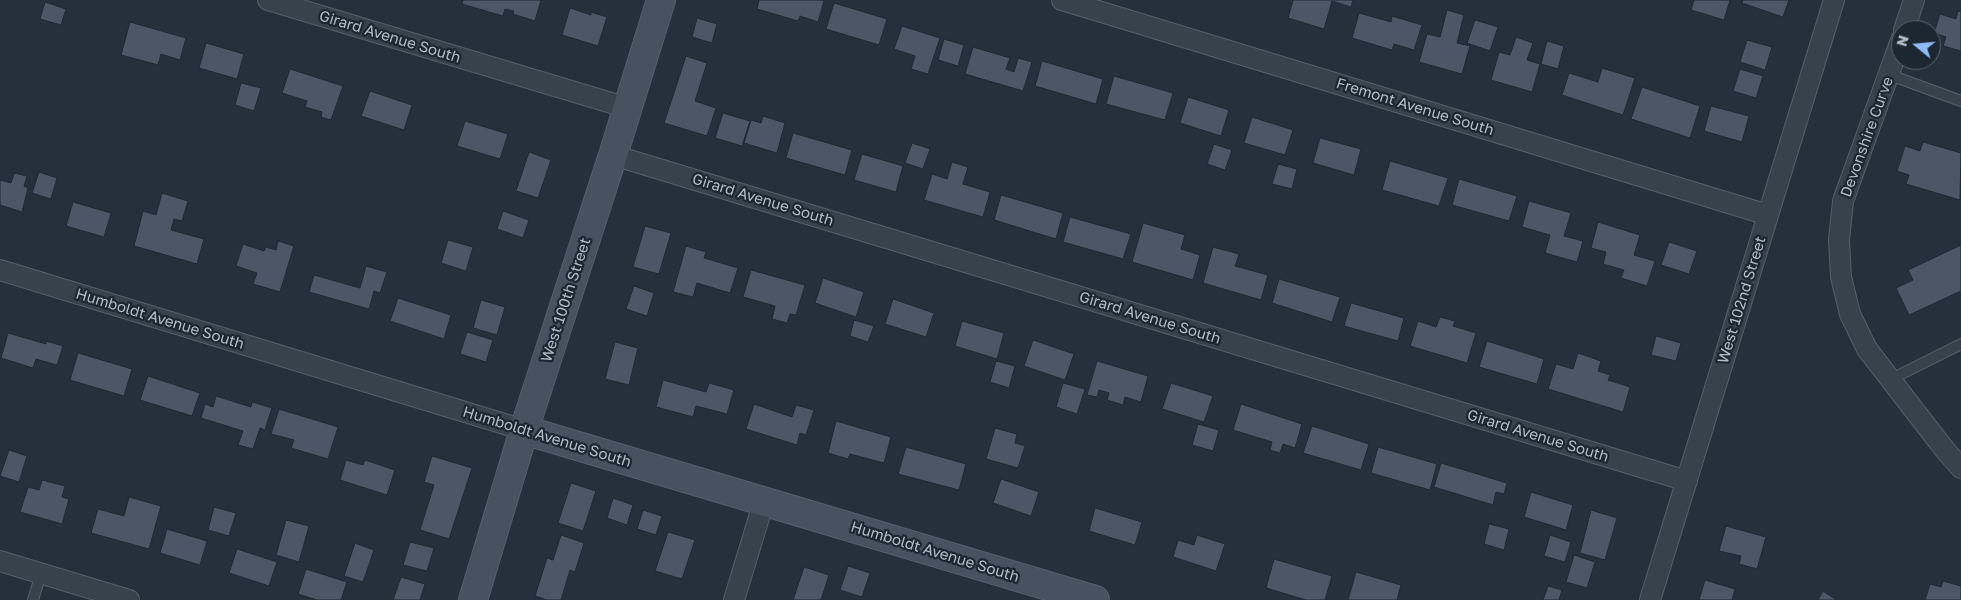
<!DOCTYPE html>
<html>
<head>
<meta charset="utf-8">
<style>
	body { margin:0 }
	#map { position:relative; width:1961px; height:600px; overflow:hidden; background:#25303d; font-family:"Golos Text",sans-serif }
	canvas { display:block }
	.north { position:absolute; left:1891px; top:20px; width:50px; height:50px; box-sizing:border-box; background:#1d2732; border:1px solid #59636e; border-radius:50%; rotate:287deg; font-size:14px; font-weight:700; line-height:20px; text-align:center; color:#b4bdc8 }
	.north::after { content:''; display:block; margin:auto; width:18px; height:22px; background:#8db9f5; clip-path:polygon(50% 0,100% 100%,50% 72%,0 100%) }
</style>
</head>
<body>
<div id="map">
<canvas width="1961" height="600"></canvas>
<div class="north">N</div>
</div>
<script>
const ctx = document.querySelector('canvas').getContext('2d');
ctx.lineJoin = 'round';
function paint(path, color) {
  ctx.fillStyle = color;
  ctx.fill(path, 'evenodd');
}
function poly(rows) {
  const path = new Path2D();
  for (const r of rows) {
    path.moveTo(r[0], r[1]);
    for (let i = 2; i < r.length; i += 2) path.lineTo(r[i], r[i + 1]);
  }
  return path;
}
function stroke(path, color, width, dash) {
  ctx.strokeStyle = color;
  ctx.lineWidth = width;
  ctx.lineCap = dash ? 'butt' : 'round';
  ctx.setLineDash(dash || []);
  ctx.stroke(path);
}
function drawText(font, color, halo, rows, align = 'center') {
  ctx.font = font + ' "Golos Text",sans-serif';
  ctx.lineWidth = 4.5;
  ctx.setLineDash([]);
  ctx.textBaseline = 'middle';
  ctx.strokeStyle = halo;
  ctx.fillStyle = color;
  for (const [text, x, y, turn = 0] of rows) {
    ctx.save();
    ctx.translate(x, y);
    ctx.rotate((+turn || 0) * Math.PI / 180);
    ctx.textAlign = isNaN(turn) ? turn : align;
    if (halo) ctx.strokeText(text, 0, 0);
    ctx.fillText(text, 0, 0);
    ctx.restore();
  }
}
const building = poly([
	[463,0,541,0,535,21,513,14,514,11,505,9,503,16,462,4,463,0],
	[759,0,822,0,824,1,818,22,800,16,798,21,757,9,759,0],
	[1293,0,1353,0,1351,7,1332,1,1324,29,1288,18,1293,0],
	[1694,0,1730,0,1724,20,1691,10,1694,0],
	[1743,0,1789,0,1783,17,1742,3,1743,0],
	[45,2,66,9,61,25,40,19,45,2],
	[834,3,887,19,879,45,826,29,834,3],
	[570,8,591,15,591,12,607,17,598,46,562,35,570,8],
	[1447,10,1464,15,1457,43,1470,46,1462,74,1419,62,1427,34,1440,37,1447,10],
	[1958,11,1961,12,1961,51,1943,46,1946,37,1934,33,1940,14,1956,19,1958,11],
	[1359,13,1391,22,1392,16,1422,25,1414,50,1394,44,1392,50,1352,38,1359,13],
	[697,18,717,24,712,43,692,37,697,18],
	[1475,20,1498,27,1490,51,1467,43,1475,20],
	[130,22,186,38,180,60,161,54,158,65,121,55,130,22],
	[902,26,940,38,928,74,911,69,915,56,894,49,902,26],
	[1516,37,1533,43,1527,60,1540,64,1532,92,1491,80,1499,52,1510,55,1516,37],
	[944,39,964,45,958,66,938,60,944,39],
	[1747,40,1772,47,1765,70,1740,62,1747,40],
	[1547,41,1564,46,1558,69,1541,64,1547,41],
	[206,43,244,54,237,79,199,68,206,43],
	[973,47,1010,58,1006,69,1014,72,1018,58,1032,62,1023,91,965,74,973,47],
	[686,56,707,63,695,101,716,108,707,136,664,123,686,56],
	[1042,61,1103,79,1096,104,1035,86,1042,61],
	[1602,68,1635,78,1623,115,1562,95,1569,73,1598,82,1602,68],
	[290,69,343,86,331,120,321,117,322,112,305,107,307,101,282,93,290,69],
	[1740,69,1763,76,1756,98,1733,91,1740,69],
	[1114,76,1173,93,1165,120,1106,104,1114,76],
	[241,83,261,88,254,111,235,105,241,83],
	[1642,87,1700,106,1690,138,1631,119,1642,87],
	[370,91,412,105,404,130,361,116,370,91],
	[1188,97,1229,110,1221,136,1180,123,1188,97],
	[1711,106,1749,116,1742,142,1704,131,1711,106],
	[723,113,750,121,742,146,715,138,723,113],
	[763,116,785,123,777,153,744,143,751,120,761,123,763,116],
	[1252,117,1293,130,1285,155,1244,143,1252,117],
	[465,121,508,134,500,159,457,146,465,121],
	[793,133,852,150,845,175,786,158,793,133],
	[1320,138,1361,149,1354,175,1313,163,1320,138],
	[1923,142,1961,153,1960,200,1906,184,1909,175,1897,171,1905,146,1920,151,1923,142],
	[912,143,930,149,923,169,905,163,912,143],
	[1214,144,1232,150,1225,170,1207,164,1214,144],
	[529,152,551,160,538,198,516,191,529,152],
	[862,154,903,166,896,192,854,180,862,154],
	[1390,161,1448,178,1439,206,1382,190,1390,161],
	[952,162,968,167,963,184,990,192,983,217,924,200,932,174,947,179,952,162],
	[1278,164,1297,169,1292,189,1272,184,1278,164],
	[39,172,57,178,51,199,32,193,39,172],
	[14,173,27,176,24,186,28,188,22,212,0,205,0,180,11,183,14,173],
	[1459,179,1517,196,1509,221,1452,205,1459,179],
	[162,193,188,201,182,221,174,219,171,230,204,239,197,264,134,246,143,211,156,215,162,193],
	[1001,195,1063,213,1056,239,994,220,1001,195],
	[1529,201,1571,213,1564,236,1583,241,1577,262,1545,253,1550,235,1522,227,1529,201],
	[73,202,111,213,104,237,66,226,73,202],
	[503,211,529,220,523,238,497,229,503,211],
	[1070,217,1131,234,1123,259,1063,242,1070,217],
	[1598,222,1640,235,1634,255,1655,261,1647,286,1621,278,1624,270,1603,264,1606,252,1591,248,1598,222],
	[1143,223,1185,235,1181,249,1200,255,1193,280,1132,262,1143,223],
	[645,226,671,233,659,274,633,267,645,226],
	[448,240,473,247,466,271,441,263,448,240],
	[278,241,294,246,280,292,253,284,257,273,236,266,243,244,264,251,266,247,276,250,278,241],
	[1669,242,1697,251,1689,274,1661,265,1669,242],
	[1961,245,1961,291,1909,315,1896,288,1913,280,1908,270,1961,245],
	[686,246,706,252,704,258,738,268,730,293,697,283,693,297,673,292,686,246],
	[1213,247,1239,254,1235,266,1268,275,1261,300,1203,283,1213,247],
	[366,266,387,272,380,293,374,291,369,309,309,292,314,275,360,288,366,266],
	[751,270,805,285,796,315,790,314,787,323,772,319,775,306,743,297,751,270],
	[823,278,864,292,856,317,815,303,823,278],
	[1279,279,1340,297,1332,322,1272,303,1279,279],
	[634,286,654,293,647,316,626,309,634,286],
	[398,298,451,315,444,339,390,321,398,298],
	[893,299,934,313,926,337,885,324,893,299],
	[481,300,505,307,497,335,473,328,481,300],
	[1351,303,1404,318,1398,341,1344,326,1351,303],
	[1440,317,1455,321,1453,326,1476,333,1467,363,1410,346,1418,321,1436,327,1440,317],
	[854,320,874,326,868,342,850,336,854,320],
	[962,321,1004,333,997,359,955,346,962,321],
	[467,332,493,340,486,362,460,354,467,332],
	[8,333,46,344,46,341,63,346,57,365,36,359,33,368,1,358,8,333],
	[1656,336,1681,343,1676,361,1651,355,1656,336],
	[1033,340,1074,354,1065,380,1024,366,1033,340],
	[1487,341,1544,359,1537,384,1479,367,1487,341],
	[615,342,638,348,629,385,605,379,615,342],
	[78,353,132,369,124,396,70,380,78,353],
	[1578,353,1601,361,1598,371,1610,375,1608,380,1630,387,1623,412,1548,389,1556,364,1573,369,1578,353],
	[996,361,1015,366,1009,388,990,382,996,361],
	[1097,361,1148,376,1141,402,1125,397,1123,405,1107,400,1109,393,1099,390,1097,397,1087,395,1097,361],
	[148,376,200,393,192,416,140,400,148,376],
	[663,380,706,392,709,383,734,390,727,414,696,406,693,417,656,407,663,380],
	[1063,383,1085,389,1077,414,1056,407,1063,383],
	[1171,383,1213,396,1204,422,1162,409,1171,383],
	[216,396,251,407,252,402,272,408,265,430,260,428,253,449,238,445,243,431,201,418,205,404,213,407,216,396],
	[754,404,792,417,796,405,814,410,806,435,800,433,797,445,746,429,754,404],
	[1241,404,1302,424,1295,448,1283,444,1280,453,1270,450,1272,442,1233,430,1241,404],
	[279,409,338,427,328,459,291,448,294,440,271,434,279,409],
	[836,421,891,437,884,463,850,454,848,459,828,453,836,421],
	[1198,424,1219,430,1213,451,1192,445,1198,424],
	[1312,426,1369,444,1361,470,1303,453,1312,426],
	[995,428,1017,434,1015,443,1025,446,1018,468,986,459,995,428],
	[906,447,966,464,959,490,898,474,906,447],
	[1378,447,1437,464,1430,490,1371,473,1378,447],
	[9,450,27,456,19,482,0,476,9,450],
	[432,456,472,468,449,539,420,530,434,485,424,482,432,456],
	[346,460,363,465,365,460,395,470,387,495,340,480,346,460],
	[1441,463,1507,483,1504,494,1496,492,1493,505,1434,487,1441,463],
	[1001,479,1039,492,1031,516,993,503,1001,479],
	[42,480,65,486,62,497,69,499,62,524,20,512,28,487,39,490,42,480],
	[571,483,596,491,583,531,558,523,571,483],
	[1531,492,1573,505,1566,530,1524,517,1531,492],
	[129,497,161,506,149,549,91,533,98,509,124,516,129,497],
	[613,498,633,505,627,525,607,518,613,498],
	[214,507,236,513,229,536,208,530,214,507],
	[1095,508,1142,522,1135,545,1089,531,1095,508],
	[643,510,662,516,656,535,637,529,643,510],
	[1591,510,1617,518,1605,560,1580,553,1591,510],
	[286,520,309,526,299,562,276,555,286,520],
	[1489,524,1509,529,1504,550,1484,544,1489,524],
	[1726,526,1766,537,1757,569,1739,564,1741,556,1719,551,1726,526],
	[167,529,207,541,200,565,160,553,167,529],
	[668,532,695,540,682,579,655,571,668,532],
	[561,535,584,543,575,572,570,570,561,600,547,600,535,596,547,558,553,560,561,535],
	[1197,535,1225,544,1216,571,1173,557,1178,540,1194,545,1197,535],
	[1550,535,1571,542,1565,562,1544,556,1550,535],
	[410,542,434,548,427,571,403,565,410,542],
	[355,543,374,550,363,582,344,576,355,543],
	[237,549,277,562,269,586,229,573,237,549],
	[1574,555,1595,562,1587,588,1566,582,1574,555],
	[1274,559,1332,576,1325,600,1306,600,1266,588,1274,559],
	[848,566,870,573,862,597,840,590,848,566],
	[804,567,829,575,821,600,793,600,804,567],
	[306,569,347,582,341,600,317,600,298,594,306,569],
	[1356,572,1401,585,1397,600,1348,600,1356,572],
	[401,577,425,584,420,600,393,600,401,577],
	[1705,580,1735,589,1732,600,1699,600,1705,580],
	[1943,581,1961,586,1961,600,1925,600,1930,584,1941,587,1943,581],
	[1548,586,1562,590,1559,600,1543,600,1548,586],
	[1823,591,1837,600,1818,600,1823,591]
]);
const lane = poly([
	[1890,75,1961,101],
	[1889,380,1961,344],
	[33,600,41,574]
]);
const street = poly([
	[268,0,628,108],
	[1062,0,1768,215],
	[1904,30,1914,0],
	[1901,40,1843,201,1839,240,1841,277,1850,314,1867,349,1945,450,1961,468],
	[613,155,1687,481],
	[0,270,524,430],
	[0,561,129,600],
	[734,600,764,501],
	[1650,600,1834,0]
]);
const secondary = poly([
	[524,430,1095,600],
	[473,600,524,430,613,155,661,0]
]);
const streetNames = [
	["Girard Avenue South",390,37,17],
	["Fremont Avenue South",1415,107,17],
	["Devonshire Curve",1867,137,-70],
	["Girard Avenue South",763,200,17],
	["West 100th Street",566,300,-72],
	["West 102nd Street",1742,300,-73],
	["Girard Avenue South",1150,318,17],
	["Humboldt Avenue South",160,319,17],
	["Girard Avenue South",1538,436,17],
	["Humboldt Avenue South",547,437,17],
	["Humboldt Avenue South",935,552,17]
];
paint(building, '#4b5766');
stroke(building, '#1f2934', 1);
stroke(lane, '#56606b', 12);
stroke(street, '#56606b', 22);
stroke(secondary, '#56606b', 30);
stroke(lane, '#38424d', 10);
stroke(street, '#38424d', 20);
stroke(secondary, '#475160', 28);
drawText('15px', '#b4bdc8', '#1d2732', streetNames);
</script>
</body>
</html>
